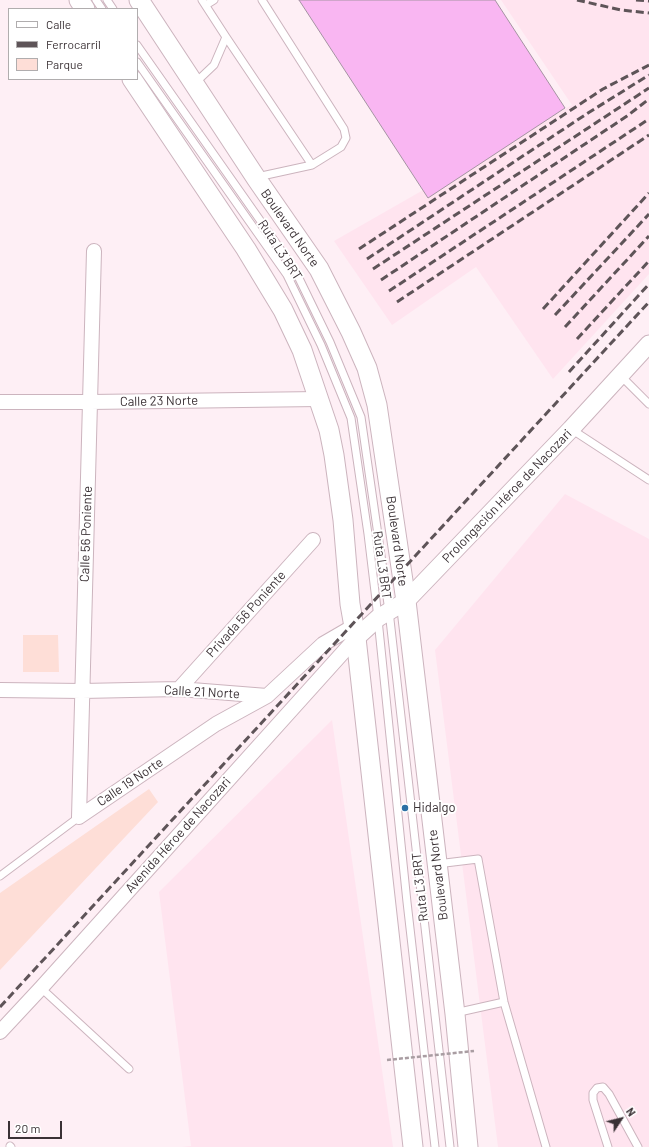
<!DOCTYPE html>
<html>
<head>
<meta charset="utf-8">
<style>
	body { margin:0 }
	#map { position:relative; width:649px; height:1147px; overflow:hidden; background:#feeff5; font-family:Barlow,sans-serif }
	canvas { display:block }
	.legend { position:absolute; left:8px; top:8px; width:130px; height:72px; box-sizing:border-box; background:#fff; border:1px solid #b0adae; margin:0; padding:5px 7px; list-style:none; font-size:12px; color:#3a3135 }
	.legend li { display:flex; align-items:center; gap:8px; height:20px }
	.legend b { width:20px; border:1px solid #b0adae }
	.north { position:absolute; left:601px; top:1099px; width:40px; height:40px; -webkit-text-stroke:3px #fff; paint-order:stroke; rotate:55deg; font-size:11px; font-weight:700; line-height:16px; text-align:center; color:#3a3135 }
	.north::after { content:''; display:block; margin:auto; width:14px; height:18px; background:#3a3135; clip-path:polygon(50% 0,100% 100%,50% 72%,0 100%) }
	.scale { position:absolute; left:8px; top:1121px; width:54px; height:18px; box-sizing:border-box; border:2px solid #3a3135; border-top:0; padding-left:5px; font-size:12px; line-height:14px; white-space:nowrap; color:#3a3135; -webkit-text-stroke:3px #fff; paint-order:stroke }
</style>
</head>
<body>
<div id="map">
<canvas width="649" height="1147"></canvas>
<ul class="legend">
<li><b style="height:5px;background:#fff"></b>Calle</li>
<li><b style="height:5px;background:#5e5458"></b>Ferrocarril</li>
<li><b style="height:11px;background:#feded7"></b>Parque</li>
</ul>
<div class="north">N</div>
<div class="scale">20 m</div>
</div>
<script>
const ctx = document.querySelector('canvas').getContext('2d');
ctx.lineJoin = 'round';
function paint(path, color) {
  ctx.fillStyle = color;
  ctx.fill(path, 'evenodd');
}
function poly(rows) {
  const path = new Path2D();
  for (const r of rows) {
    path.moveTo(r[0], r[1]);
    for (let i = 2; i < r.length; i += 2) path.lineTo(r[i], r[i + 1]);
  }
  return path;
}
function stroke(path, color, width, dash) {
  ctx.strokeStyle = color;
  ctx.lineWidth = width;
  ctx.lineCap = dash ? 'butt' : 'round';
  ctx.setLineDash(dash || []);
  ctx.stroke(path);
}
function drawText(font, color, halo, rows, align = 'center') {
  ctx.font = font + ' Barlow,sans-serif';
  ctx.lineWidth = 4;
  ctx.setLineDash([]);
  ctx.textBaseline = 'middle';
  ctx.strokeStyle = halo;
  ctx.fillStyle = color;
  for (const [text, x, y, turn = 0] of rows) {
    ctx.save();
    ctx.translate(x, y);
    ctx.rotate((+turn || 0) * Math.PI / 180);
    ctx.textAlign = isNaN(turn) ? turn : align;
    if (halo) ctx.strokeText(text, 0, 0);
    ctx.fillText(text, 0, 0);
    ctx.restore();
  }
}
const built = poly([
	[501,0,649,0,649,274,553,379,476,267,392,325,334,241,572,105],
	[565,494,649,539,649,1147,498,1147,435,650],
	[332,720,393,1147,182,1147,191,1146,159,892]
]);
const green = poly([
	[23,635,58,635,59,672,23,672],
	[149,789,158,802,0,970,0,893]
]);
const building = poly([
	[299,0,495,0,565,108,428,198,299,0]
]);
const service = poly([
	[96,0,102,9],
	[107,0,113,9],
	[202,0,226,37,312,165,341,147,346,138,344,129,262,0],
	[206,5,214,0],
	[137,45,295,270,330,342,361,417,389,611,450,1147],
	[137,62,287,275,321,345,351,418,368,534,376,600,407,902,435,1147],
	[194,84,214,65,226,37],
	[257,177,312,165],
	[620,375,649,404],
	[571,429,649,480],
	[437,864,478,859,504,1002,546,1147],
	[0,876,79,817],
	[41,988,129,1069],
	[455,1013,504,1002],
	[10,1146,11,1147],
	[608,1147,593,1100,593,1093,597,1088,603,1087,609,1094,638,1147]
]);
const minor = poly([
	[0,402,90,402,319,399],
	[179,689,313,540],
	[0,690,82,691,179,689,267,696],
	[79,817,94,251],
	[79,817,216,724,267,696,323,644,354,626],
	[0,1032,41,988,356,638]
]);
const tertiary = poly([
	[356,638,378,618,406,601,571,429,649,344]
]);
const secondary = poly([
	[79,0,85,9],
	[139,0,256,178,319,269,351,332,367,368,377,405,406,601,455,1014,468,1147],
	[132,79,246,249,283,310,302,350,329,430,334,455,343,520,350,604,356,638,413,1147]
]);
const rail = poly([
	[577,0,621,10,649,13],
	[636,0,649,1],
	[359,249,603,89,649,65],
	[367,259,588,113,649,75],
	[373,269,649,88],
	[381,280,627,116,649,99],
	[389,291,649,119],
	[397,302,649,135],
	[543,309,649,193],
	[555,315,649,214],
	[565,327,649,236],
	[577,339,649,261],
	[569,372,649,284],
	[0,1007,649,302]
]);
const pathBridge = poly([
	[387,1060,474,1051]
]);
const markers = [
	[405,808,4,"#2c6fa4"]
];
const streetNames = [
	["Boulevard Norte",290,228,55],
	["Ruta L3 BRT",280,250,57],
	["Calle 23 Norte",159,401,-1],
	["Prolongación Héroe de Nacozari",507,496,-46],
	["Calle 56 Poniente",86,534,-88],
	["Boulevard Norte",397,541,82],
	["Ruta L3 BRT",382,565,82],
	["Privada 56 Poniente",246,614,-48],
	["Calle 21 Norte",202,692,3],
	["Calle 19 Norte",130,782,-34],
	["Avenida Héroe de Nacozari",178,835,-48],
	["Boulevard Norte",438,875,-97],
	["Ruta L3 BRT",420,887,-96]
];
const poiNames = [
	["Hidalgo",413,808]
];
paint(built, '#ffe4ef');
paint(green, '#feded7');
paint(building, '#f9b6f2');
stroke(building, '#a593a2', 1);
stroke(service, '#ccb4be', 9);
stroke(minor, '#ccb4be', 16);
stroke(tertiary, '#ccb4be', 19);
stroke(secondary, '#ccb4be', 21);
stroke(service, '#fff', 7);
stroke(minor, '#fff', 14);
stroke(tertiary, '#fff', 17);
stroke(secondary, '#fff', 19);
stroke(rail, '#5e5458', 3, [8, 4]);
stroke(pathBridge, '#a99da2', 2.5, [4, 2]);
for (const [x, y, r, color] of markers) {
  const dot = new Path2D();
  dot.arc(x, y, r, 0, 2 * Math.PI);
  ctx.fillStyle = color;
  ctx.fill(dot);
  stroke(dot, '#fff', 1.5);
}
drawText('13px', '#3a3135', '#fff', streetNames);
drawText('13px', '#3a3135', '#fff', poiNames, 'left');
</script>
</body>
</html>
